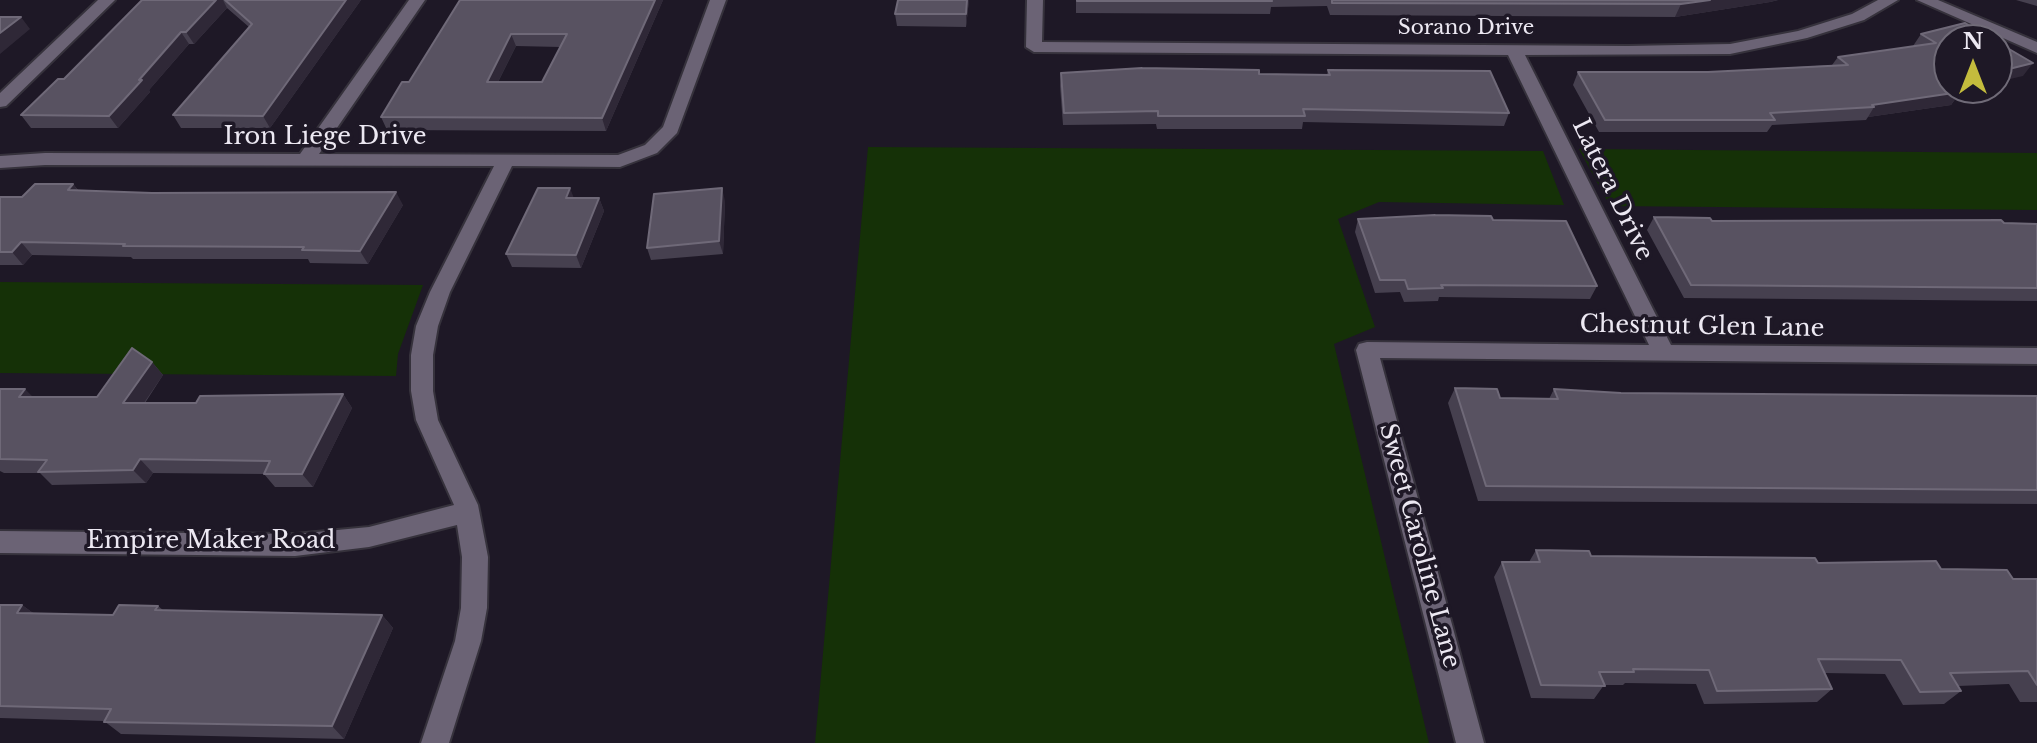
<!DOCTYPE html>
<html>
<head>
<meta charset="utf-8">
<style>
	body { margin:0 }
	#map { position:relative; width:2037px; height:743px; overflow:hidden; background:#1e1826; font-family:"Libre Baskerville",serif }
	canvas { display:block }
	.north { position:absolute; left:1933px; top:24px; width:80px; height:80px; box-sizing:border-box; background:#1e1826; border:2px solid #706b78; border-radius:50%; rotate:0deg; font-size:22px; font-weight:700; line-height:32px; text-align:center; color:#ece8f2 }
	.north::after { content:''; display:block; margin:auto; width:28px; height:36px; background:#c4bc3d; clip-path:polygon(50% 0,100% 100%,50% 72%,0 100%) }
</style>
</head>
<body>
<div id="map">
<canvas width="2037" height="743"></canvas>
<div class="north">N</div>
</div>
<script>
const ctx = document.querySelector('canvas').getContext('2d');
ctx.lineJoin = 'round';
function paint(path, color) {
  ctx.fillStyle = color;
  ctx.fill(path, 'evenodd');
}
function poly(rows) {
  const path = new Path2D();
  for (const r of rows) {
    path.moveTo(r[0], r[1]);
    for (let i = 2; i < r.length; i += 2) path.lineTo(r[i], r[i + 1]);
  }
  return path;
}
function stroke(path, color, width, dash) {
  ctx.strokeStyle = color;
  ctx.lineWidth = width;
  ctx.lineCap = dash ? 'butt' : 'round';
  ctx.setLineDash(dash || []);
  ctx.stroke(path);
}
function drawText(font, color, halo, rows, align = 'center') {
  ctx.font = font + ' "Libre Baskerville",serif';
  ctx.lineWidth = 7;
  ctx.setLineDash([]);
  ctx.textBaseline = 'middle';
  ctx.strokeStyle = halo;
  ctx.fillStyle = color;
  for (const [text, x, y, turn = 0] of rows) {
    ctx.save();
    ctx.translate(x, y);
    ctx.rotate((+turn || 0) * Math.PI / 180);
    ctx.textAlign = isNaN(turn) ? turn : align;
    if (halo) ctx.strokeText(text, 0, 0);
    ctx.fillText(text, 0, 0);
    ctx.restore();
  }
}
const green = poly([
	[868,147,1543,151,1564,205,1379,202,1338,219,1375,327,1334,344,1429,743,815,743],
	[1579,149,2037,153,2037,210,1610,206],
	[0,282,423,285,398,354,396,376,0,373]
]);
const minor = poly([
	[98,0,115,0,6,106,0,107,0,93,98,0],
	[409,0,425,0,319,154,618,155,645,145,663,127,710,0,726,0,677,133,657,153,620,167,512,166,450,292,438,326,433,355,433,391,438,420,478,505,488,557,487,608,481,641,449,743,421,743,455,641,461,608,462,557,457,525,369,547,295,556,0,553,0,531,295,534,369,527,454,505,416,420,411,391,411,355,416,326,430,292,494,166,45,165,0,168,0,156,45,153,300,154,409,0],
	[1027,0,1043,0,1042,42,1628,46,1730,44,1798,31,1852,14,1878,0,1898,0,1864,20,1807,38,1730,54,1525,55,1671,345,2037,348,2037,364,1380,358,1484,743,1456,743,1356,350,1359,344,1367,342,1649,345,1508,55,1034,52,1026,47,1027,0],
	[1917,0,1938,0,2037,42,2037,53,1917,0]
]);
const wall = poly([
	[142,0,361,0,270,128,181,128,173,115,249,27,227,8,194,44,189,44,149,90,150,92,118,128,31,128,21,115,64,79],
	[460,0,663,0,606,131,387,130,381,117,409,82],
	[516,46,560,47,542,82,498,82],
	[898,0,969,0,966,27,897,26,895,14],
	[1076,0,1778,0,1770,2,1675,17,1330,15,1327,6,1271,7,1270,14,1076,13],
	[2016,0,2037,0,2037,6],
	[1965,23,1960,92,1951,105,1868,117,1866,120,1772,125,1767,132,1599,132,1573,85,1578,72,1708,72,1832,65,1838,57,1913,46,1921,34],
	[1328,70,1509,113,1504,126,1303,122,1302,129,1157,129,1156,124,1063,125,1060,86,1061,73,1327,75],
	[73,184,79,191,403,205,368,264,310,263,308,259,133,259,131,257,32,255,23,265,0,265,0,197,22,197],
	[574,198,599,198,604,211,581,268,512,267,506,254],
	[725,201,723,254,651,260,647,248],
	[1654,217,1712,221,2037,224,2037,301,1684,298,1647,230],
	[1358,219,1493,220,1597,286,1590,299,1439,297,1438,301,1404,302,1400,292,1375,293,1355,232],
	[152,362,163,375,145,403,196,403,343,394,352,408,313,487,275,487,264,474,153,473,146,483,52,485,40,473,4,473,0,471,0,389,33,397,97,397],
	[1455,388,1500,398,1549,399,1554,389,1621,393,2037,396,2037,504,1478,501,1448,403],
	[1536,550,1591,556,1818,563,1941,569,2013,579,2037,579,2037,702,2020,702,2009,684,1958,686,1961,691,1944,704,1903,705,1885,674,1824,673,1832,689,1817,702,1704,704,1696,684,1625,683,1623,685,1604,685,1594,699,1531,698,1494,577,1502,562,1529,562],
	[0,605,22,605,33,613,113,615,158,606,163,610,382,615,393,628,344,739,121,734,104,721,0,718]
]);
const shadedWall = poly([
	[216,0,223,0,227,8,194,44,186,32],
	[346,0,361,0,270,128,263,116],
	[655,0,663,0,606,131,602,118],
	[967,0,969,0,966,27,966,14],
	[1710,0,1778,0,1770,2,1675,17,1681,4],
	[21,17,30,29,0,54,0,33],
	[181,32,189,44,149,90,150,92,118,128,109,116],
	[511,34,516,46,492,94,487,82],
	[2033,63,2023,76,1997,82,1997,72],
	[1949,88,1976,88,1960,92,1951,105,1868,117,1874,107,1872,105],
	[73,184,83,197,68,190],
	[570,188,575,201,566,198],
	[722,188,725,201,723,254,719,241],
	[396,192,403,205,368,264,360,251],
	[599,198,604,211,581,268,576,255],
	[21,242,32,255,23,265,12,252],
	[152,362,163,375,135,416,123,403],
	[25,389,38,402,19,397],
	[343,394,352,408,313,487,302,474],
	[140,459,153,473,146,483,133,470],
	[22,605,40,618,17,613],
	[382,615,393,628,344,739,332,726]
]);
const building = poly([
	[142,0,216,0,186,32,181,32,139,80,142,80,109,116,21,115,58,79,64,79,142,0],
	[225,0,346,0,263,116,173,115,252,24,225,0],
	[460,0,655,0,602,118,381,117,402,82,409,82,460,0],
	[511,34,567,34,542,82,487,82,511,34],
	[898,0,967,0,966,14,895,14,898,0],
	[1077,0,1271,0,1272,1,1077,1,1077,0],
	[1332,0,1710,0,1681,4,1332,3,1332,0],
	[0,17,21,17,0,33,0,17],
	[1965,23,1993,40,1949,40,1949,88,1955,88,1960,92,1872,105,1874,107,1770,113,1775,120,1605,120,1578,72,1708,72,1848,65,1838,57,1936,43,1921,34,1965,23],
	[1997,42,2033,63,1997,72,1997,42],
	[1142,68,1259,70,1259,74,1330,75,1328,70,1490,71,1509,113,1303,109,1305,116,1158,116,1158,111,1064,113,1061,73,1142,68],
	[35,184,73,184,68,190,152,193,396,192,360,251,302,250,304,247,123,246,125,244,21,242,12,252,0,252,0,197,22,197,35,184],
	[538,188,570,188,566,198,599,198,576,255,506,254,538,188],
	[722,188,719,241,647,248,654,194,722,188],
	[1435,215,1491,216,1493,220,1566,221,1597,286,1441,285,1443,288,1408,289,1405,280,1380,280,1358,219,1435,215],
	[1654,217,1710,218,1712,221,2001,220,2004,223,2037,224,2037,288,1691,285,1654,217],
	[132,348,152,362,123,403,196,403,200,396,343,394,302,474,264,474,270,461,140,459,133,470,38,472,47,460,0,459,0,389,25,389,19,397,97,397,132,348],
	[1455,388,1497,389,1500,398,1558,399,1554,389,1621,393,2037,396,2037,490,1486,486,1455,388],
	[1536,550,1589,551,1591,556,1815,558,1818,563,1936,561,1941,569,2007,570,2013,579,2037,579,2037,685,2028,671,1950,673,1961,691,1920,692,1901,660,1818,659,1832,689,1717,691,1709,670,1633,669,1634,672,1599,672,1605,686,1541,685,1502,562,1540,562,1536,550],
	[0,605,22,605,17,613,113,615,119,605,158,606,155,610,382,615,332,726,104,722,111,709,0,706,0,605]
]);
const farStreetnames = [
	["Sorano Drive",1466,28]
];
const streetNames = [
	["Iron Liege Drive",325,137],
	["Latera Drive",1612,190,64],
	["Chestnut Glen Lane",1702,327,1],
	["Empire Maker Road",211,541],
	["Sweet Caroline Lane",1419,546,75]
];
paint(green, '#153107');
stroke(minor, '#36323c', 4);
paint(minor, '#6b6375');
paint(wall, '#46404f');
paint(shadedWall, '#2f2837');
paint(building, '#585261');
stroke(building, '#6f6978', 2);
drawText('20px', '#ece8f2', '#1e1826', farStreetnames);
drawText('24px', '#ece8f2', '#1e1826', streetNames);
</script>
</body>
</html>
